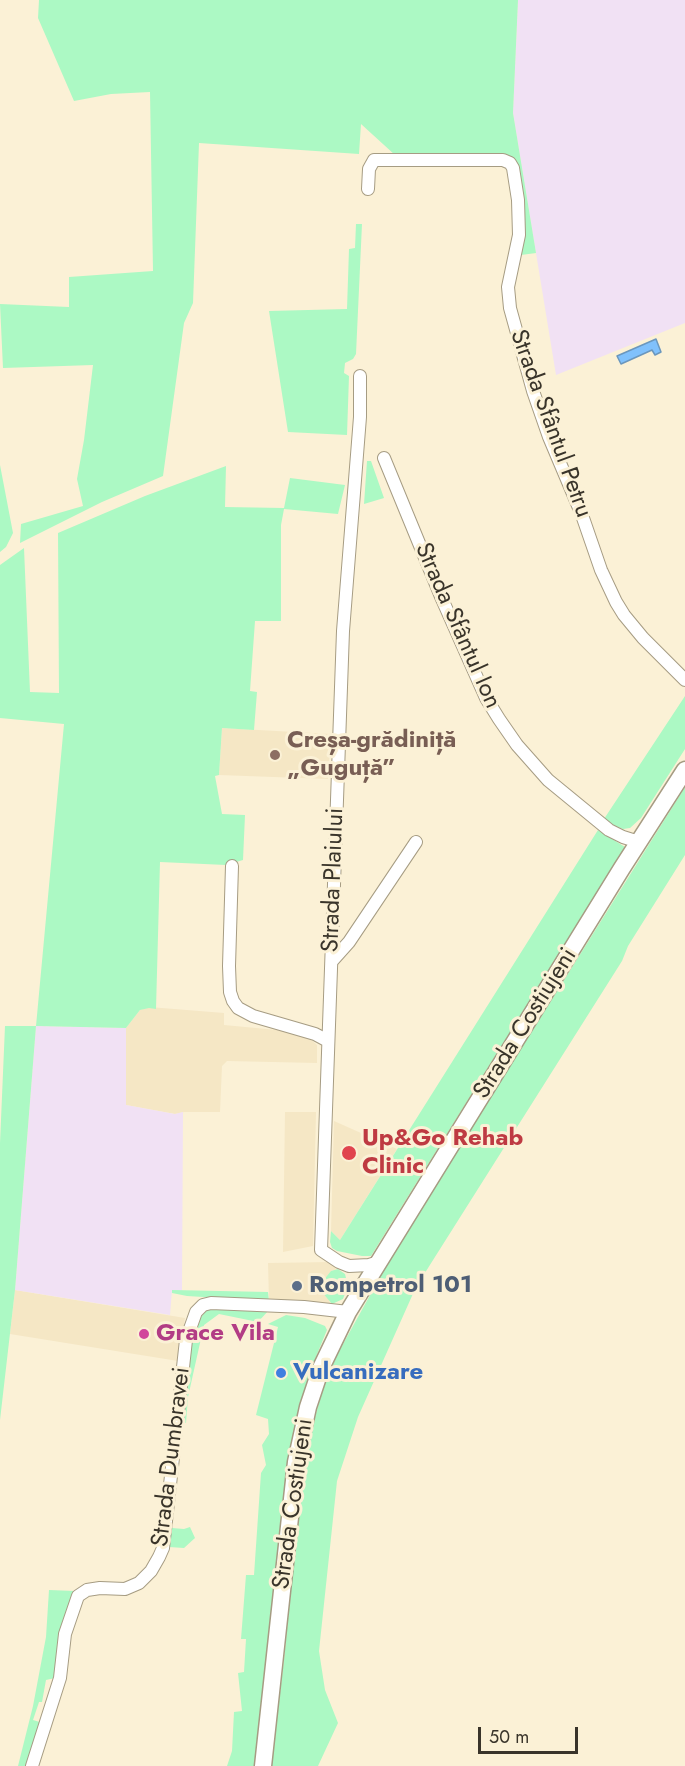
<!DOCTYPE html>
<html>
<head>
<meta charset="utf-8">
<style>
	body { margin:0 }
	#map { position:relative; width:685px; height:1766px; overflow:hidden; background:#fbf1d6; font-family:Jost,sans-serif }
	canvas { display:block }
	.scale { position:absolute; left:478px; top:1727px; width:100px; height:27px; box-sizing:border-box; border:3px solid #39342a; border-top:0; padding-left:8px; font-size:18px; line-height:21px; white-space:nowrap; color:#39342a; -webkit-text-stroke:4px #fbf1d6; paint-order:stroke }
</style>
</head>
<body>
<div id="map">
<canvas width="685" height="1766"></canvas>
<div class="scale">50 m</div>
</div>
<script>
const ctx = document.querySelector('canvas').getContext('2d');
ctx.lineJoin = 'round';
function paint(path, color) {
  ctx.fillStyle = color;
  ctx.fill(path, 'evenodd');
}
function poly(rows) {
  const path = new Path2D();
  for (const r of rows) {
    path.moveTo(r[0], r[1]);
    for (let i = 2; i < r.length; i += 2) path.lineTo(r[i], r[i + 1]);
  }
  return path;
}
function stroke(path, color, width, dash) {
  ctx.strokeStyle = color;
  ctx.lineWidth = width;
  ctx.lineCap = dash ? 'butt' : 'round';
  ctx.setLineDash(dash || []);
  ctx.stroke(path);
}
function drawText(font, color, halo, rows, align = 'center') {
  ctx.font = font + ' Jost,sans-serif';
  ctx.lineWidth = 6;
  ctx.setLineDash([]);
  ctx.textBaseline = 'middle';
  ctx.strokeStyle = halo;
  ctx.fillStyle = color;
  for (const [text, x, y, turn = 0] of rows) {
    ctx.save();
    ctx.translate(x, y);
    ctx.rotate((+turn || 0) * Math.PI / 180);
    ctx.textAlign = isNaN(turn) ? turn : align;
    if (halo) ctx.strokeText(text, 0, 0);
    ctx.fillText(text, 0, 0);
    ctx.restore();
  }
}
const built = poly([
	[222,728,331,734,328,779,219,775],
	[149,1007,224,1013,224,1025,288,1031,309,1038,317,1045,317,1063,227,1061,222,1066,220,1112,184,1112,175,1114,126,1105,126,1028,140,1010],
	[285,1112,316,1112,313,1246,283,1252],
	[334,1121,397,1149,340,1240,331,1231],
	[331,1262,338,1269,331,1271,329,1301,332,1304,269,1301,268,1263],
	[15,1290,185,1318,178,1361,10,1334]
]);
const industrial = poly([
	[518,0,685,0,685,323,556,375,513,113],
	[36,1026,126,1028,126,1105,175,1114,183,1112,182,1291,172,1290,170,1315,15,1290]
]);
const green = poly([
	[39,0,518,0,513,113,536,253,521,255,524,228,519,169,515,159,507,156,395,155,361,124,359,154,199,143,193,303,184,323,163,476,102,502,20,543,21,524,83,506,77,479,84,440,93,365,3,368,0,304,69,307,69,277,153,271,150,92,111,94,74,101,38,18],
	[356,224,362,224,356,354,353,359,345,363,344,373,349,376,347,435,288,432,269,311,347,309,349,249,355,248],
	[367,461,371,461,384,498,364,504],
	[0,465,13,533,6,547,0,552],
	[226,466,225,507,284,508,290,478,345,485,338,514,284,509,281,525,281,621,255,621,250,691,257,692,254,730,222,728,219,775,215,776,222,814,245,815,243,860,226,865,160,862,156,1009,149,1008,140,1010,126,1028,36,1026,15,1290,0,1420,0,1143,5,1026,36,1026,64,724,0,718,0,565,24,548,30,692,59,693,58,533,145,496],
	[685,696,685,749,641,818,630,828,623,829,615,826,604,819],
	[685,787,685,855,628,946,622,961,416,1287,358,1417,337,1481,319,1651,325,1690,338,1723,318,1766,271,1766,284,1660,301,1485,315,1417,324,1385,337,1355,396,1248],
	[598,830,625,847,371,1256,362,1256,337,1251,332,1248,330,1242,331,1231,340,1240],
	[338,1269,345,1274,348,1286,343,1299,332,1304,322,1292,323,1281,331,1271],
	[172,1290,268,1292,269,1301,187,1296,172,1293],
	[219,1307,269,1310,258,1322,219,1314,204,1325,188,1397,186,1423,181,1422,190,1338,195,1324,207,1310],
	[286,1315,305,1318,325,1326,327,1330,313,1364,296,1418,254,1766,227,1766,232,1751,234,1712,242,1711,238,1673,244,1672,246,1639,241,1639,246,1575,254,1575,261,1473,266,1465,262,1445,269,1434,268,1419,256,1415,278,1327,268,1324],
	[190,1527,195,1538,184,1548,169,1547,172,1528,184,1529],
	[49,1590,75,1591,55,1678,46,1680,42,1702,39,1702,33,1720,43,1723,28,1766,18,1766,33,1706,46,1637]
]);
const water = poly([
	[656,339,661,352,655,355,652,350,621,364,617,356,656,339]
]);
const street = poly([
	[368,189,369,169,374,160,503,160,510,163,513,168,518,200,519,235,508,287,510,308,533,391,549,437,582,515,601,570,616,602,624,615,643,638,685,680],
	[360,376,360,417,343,631,321,1250,339,1262,349,1266,369,1265,379,1262],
	[384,458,442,599,486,698,499,719,517,745,548,780,609,830,623,837,639,842],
	[232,866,229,966,230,992,233,1001,238,1008,253,1016,315,1034,328,1041],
	[332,961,349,942,416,842],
	[32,1766,60,1678,65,1634,78,1596,87,1590,100,1588,125,1589,139,1583,151,1571,159,1557,163,1548,186,1340,196,1312,203,1305,211,1303,304,1307,348,1312]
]);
const secondary = poly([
	[263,1766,296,1462,308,1407,321,1368,348,1312,622,868,685,770]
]);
const markers = [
	[275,755,6,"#8d6e63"],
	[349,1153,8,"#e0444e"],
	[297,1286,6,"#5c6f8a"],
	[144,1334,6,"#d1479c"],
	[281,1373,6,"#3f7fe0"]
];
const streetNames = [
	["Strada Sfântul Petru",550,424,70],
	["Strada Sfântul Ion",457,626,66],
	["Strada Plaiului",334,880,-88],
	["Strada Costiujeni",526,1024,-58],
	["Strada Dumbravei",172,1457,-83],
	["Strada Costiujeni",294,1504,-82]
];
const educationNames = [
	["Creșa-grădiniță",287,741],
	["„Guguță”",287,769]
];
const healthNames = [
	["Up&Go Rehab",362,1139],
	["Clinic",362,1167]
];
const serviceNames = [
	["Rompetrol 101",309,1286]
];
const hotelNames = [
	["Grace Vila",156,1334]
];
const shopNames = [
	["Vulcanizare",293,1373]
];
paint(built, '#f5e7c5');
paint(industrial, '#f1e1f4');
paint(green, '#acf9c4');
paint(water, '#80c1fc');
stroke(water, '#6b97bd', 1.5);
stroke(street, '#a69c83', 14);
stroke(secondary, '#a69c83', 19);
stroke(street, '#fff', 12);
stroke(secondary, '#fff', 16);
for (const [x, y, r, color] of markers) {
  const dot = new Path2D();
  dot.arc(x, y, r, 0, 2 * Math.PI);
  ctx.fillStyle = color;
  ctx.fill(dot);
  stroke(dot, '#fbf1d6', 2);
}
drawText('24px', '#39342a', '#fbf1d6', streetNames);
drawText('bold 24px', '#785e54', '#fbf1d6', educationNames, 'left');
drawText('bold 24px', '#be3a42', '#fbf1d6', healthNames, 'left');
drawText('bold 24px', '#4e5e75', '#fbf1d6', serviceNames, 'left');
drawText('bold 24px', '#b23c85', '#fbf1d6', hotelNames, 'left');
drawText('bold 24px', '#366cbe', '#fbf1d6', shopNames, 'left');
</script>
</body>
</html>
